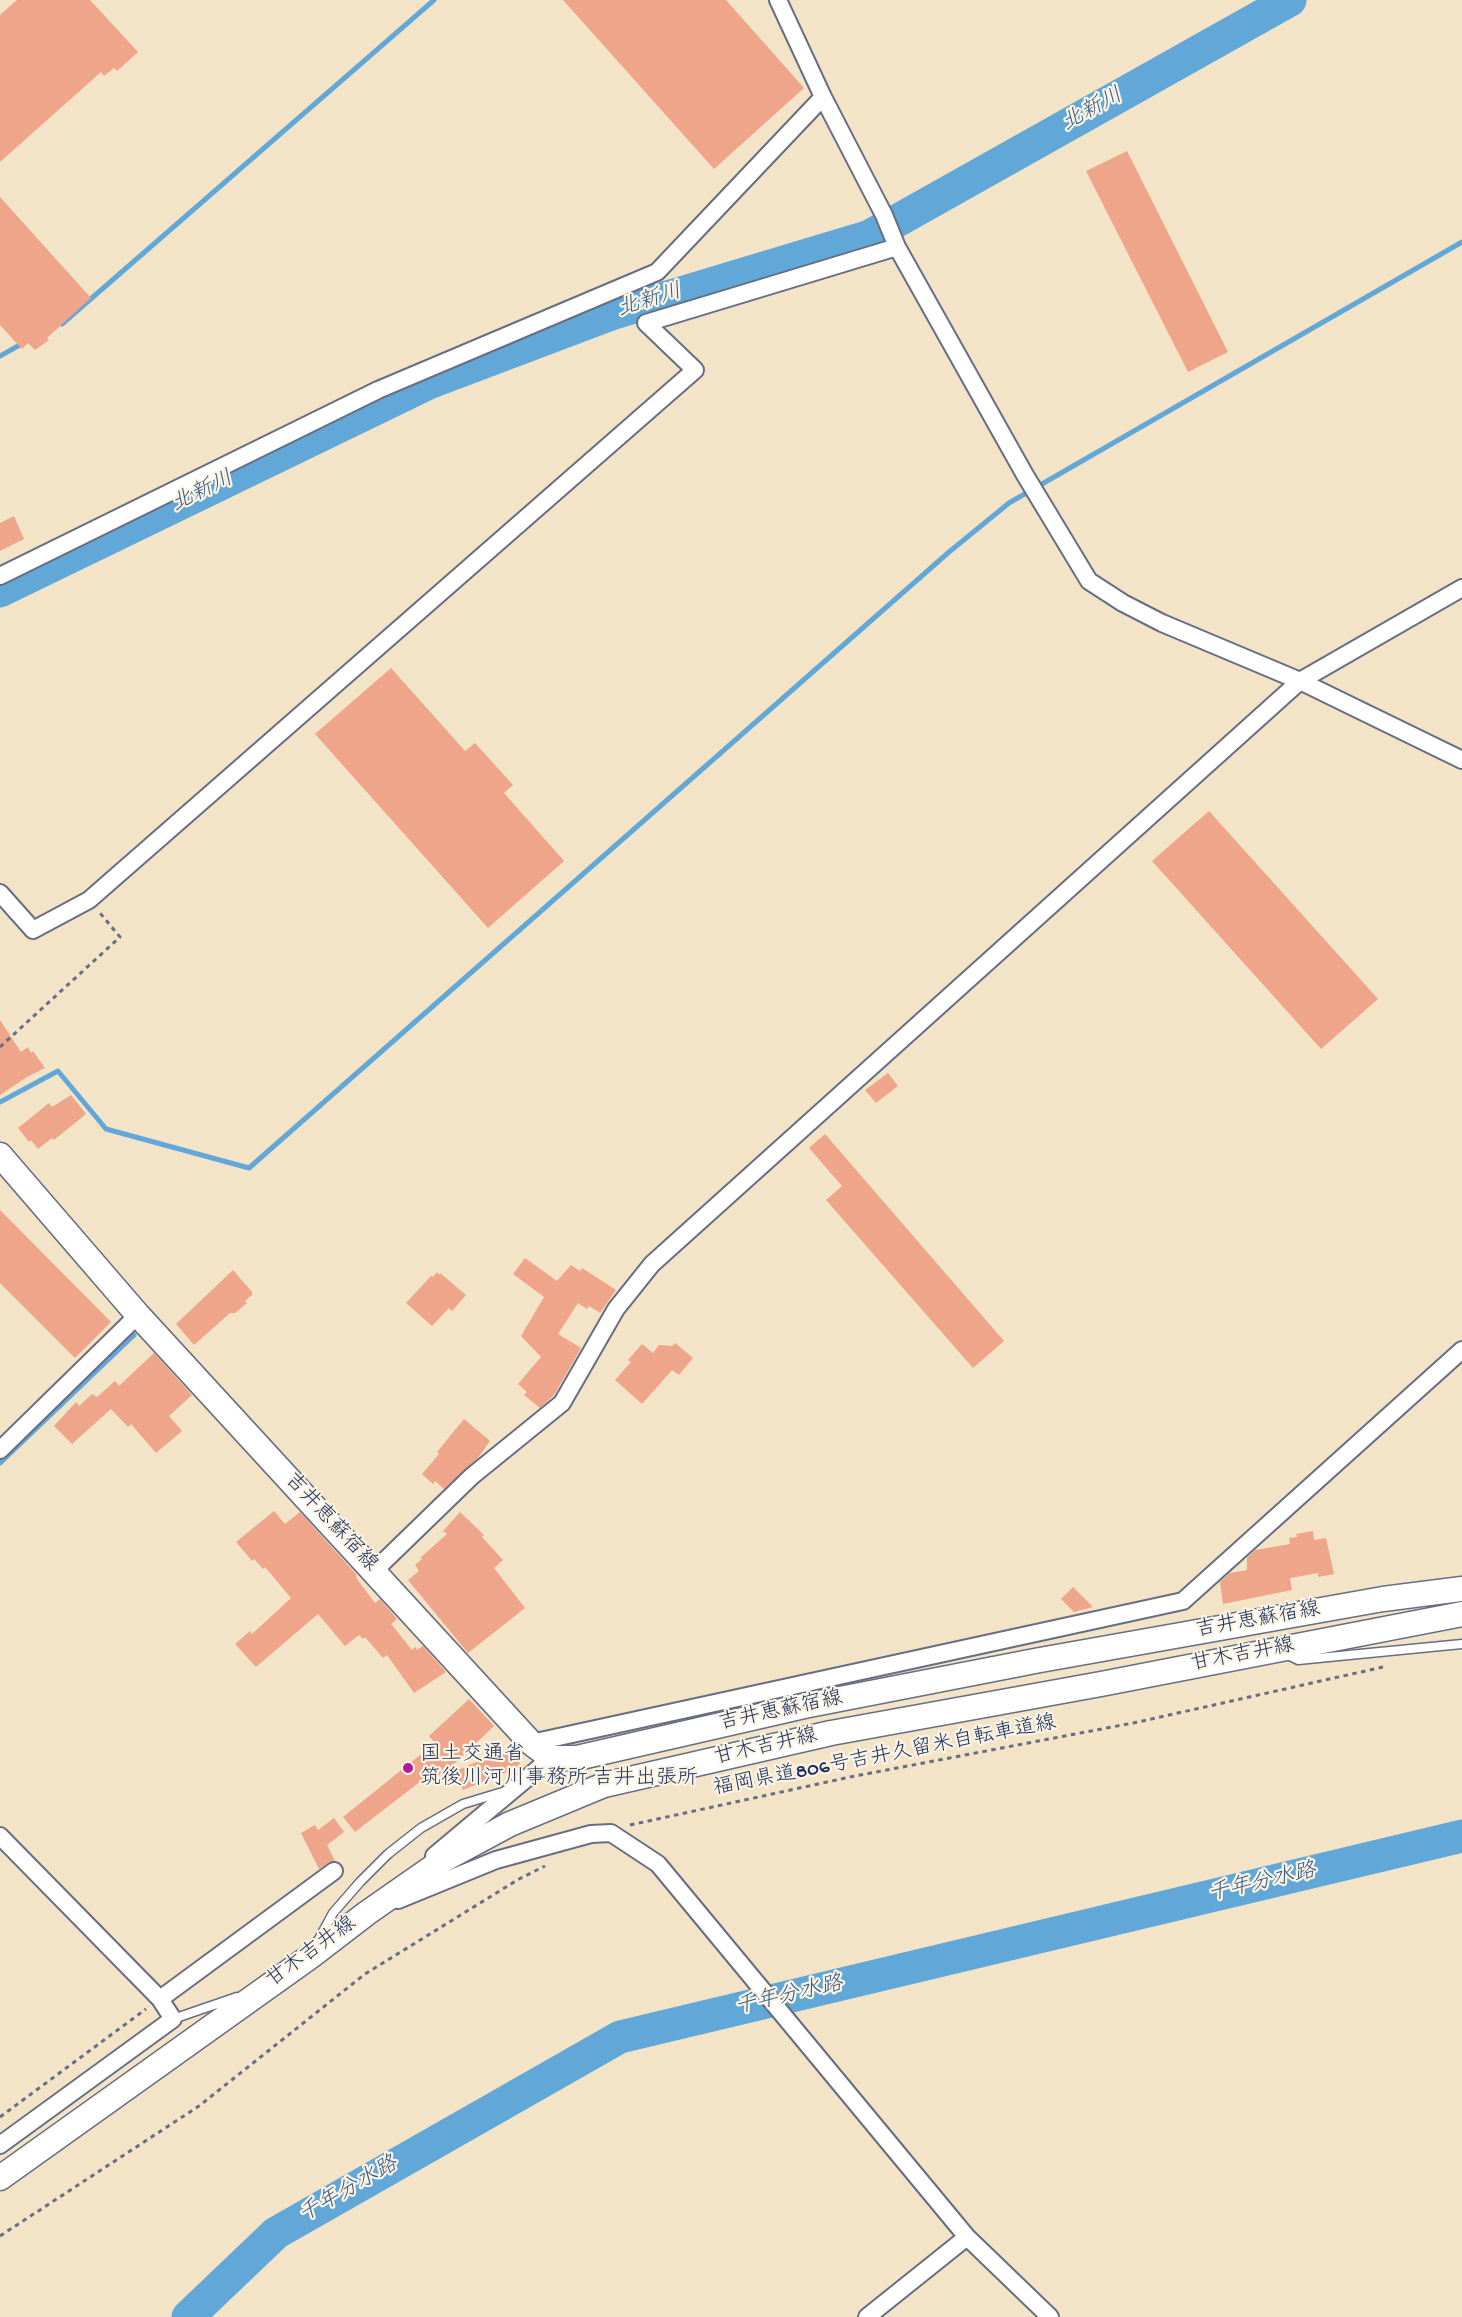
<!DOCTYPE html>
<html>
<head>
<meta charset="utf-8">
<style>
	body { margin:0 }
	canvas { display:block; background:#f3e4c7 }
</style>
</head>
<body>
<canvas width="1462" height="2317"></canvas>
<script>
const ctx = document.querySelector('canvas').getContext('2d');
ctx.lineJoin = 'round';
function poly(rows) {
  const path = new Path2D();
  for (const r of rows) {
    path.moveTo(r[0], r[1]);
    for (let i = 2; i < r.length; i += 2) path.lineTo(r[i], r[i + 1]);
  }
  return path;
}
function stroke(path, color, width, dash) {
  ctx.strokeStyle = color;
  ctx.lineWidth = width;
  ctx.lineCap = dash ? 'butt' : 'round';
  ctx.setLineDash(dash || []);
  ctx.stroke(path);
}
function paint(path, color) {
  ctx.fillStyle = color;
  ctx.fill(path, 'evenodd');
}
function drawText(font, color, halo, rows, align = 'center') {
  ctx.font = font + ' "Gochi Hand","Klee One",sans-serif';
  ctx.lineWidth = 4.5;
  ctx.setLineDash([]);
  ctx.textBaseline = 'middle';
  ctx.strokeStyle = halo;
  ctx.fillStyle = color;
  for (const [text, x, y, turn = 0] of rows) {
    ctx.save();
    ctx.translate(x, y);
    ctx.rotate((+turn || 0) * Math.PI / 180);
    ctx.textAlign = isNaN(turn) ? turn : align;
    if (halo) ctx.strokeText(text, 0, 0);
    ctx.fillText(text, 0, 0);
    ctx.restore();
  }
}
const stream = poly([
	[62,324,434,0],
	[0,356,25,342],
	[0,1102,58,1071,106,1129,249,1168,949,552,1009,503,1462,242],
	[0,1463,134,1335]
]);
const river = poly([
	[0,591,431,382,611,314,870,236,1290,0],
	[188,2317,276,2233,620,2037,1462,1836]
]);
const building = poly([
	[17,0,90,0,138,52,117,71,114,68,104,76,101,72,0,162,0,15],
	[563,0,726,0,804,88,714,169],
	[1127,151,1228,352,1188,372,1086,171],
	[0,197,91,298,47,338,49,340,35,350,28,343,22,349,0,325],
	[14,516,24,539,0,551,0,523],
	[391,668,465,751,475,743,513,785,504,793,564,861,488,928,315,734],
	[1209,811,1378,999,1321,1049,1152,861],
	[0,1020,21,1052,28,1047,31,1053,33,1051,45,1068,27,1077,0,1095],
	[888,1073,898,1086,876,1103,865,1090],
	[71,1095,86,1114,54,1140,52,1138,38,1149,31,1140,29,1142,18,1128,49,1103,52,1107],
	[825,1134,1004,1341,973,1368,826,1200,842,1186,809,1148],
	[0,1210,111,1322,75,1358,0,1283],
	[525,1258,557,1281,571,1265,580,1271,582,1268,616,1290,600,1313,589,1306,587,1309,578,1303,558,1334,581,1348,554,1395,540,1408,524,1395,527,1392,518,1384,541,1357,521,1336,544,1297,513,1274],
	[233,1270,252,1292,252,1295,245,1301,247,1303,235,1313,230,1313,194,1345,176,1324],
	[437,1272,439,1275,440,1273,466,1295,452,1311,449,1308,432,1326,406,1303,431,1276,433,1277],
	[675,1343,693,1358,679,1375,672,1370,642,1404,615,1380,631,1362,628,1360,642,1344,653,1353,659,1345,672,1346],
	[154,1353,192,1395,169,1416,182,1431,156,1453,131,1424,128,1427,111,1409,72,1444,54,1426,76,1402,79,1406,92,1394,97,1397,115,1381,119,1386],
	[464,1419,490,1441,477,1459,444,1489,435,1481,433,1484,422,1474,439,1454,437,1452],
	[274,1511,285,1524,300,1512,356,1574,357,1579,375,1603,380,1599,397,1619,391,1624,412,1650,416,1647,417,1650,423,1646,446,1672,414,1693,387,1655,383,1658,365,1637,363,1639,359,1635,345,1646,318,1614,256,1667,235,1644,250,1631,252,1634,291,1598,265,1567,263,1569,254,1559,252,1561,236,1542],
	[460,1512,484,1535,482,1537,503,1560,494,1568,525,1608,468,1653,408,1580,419,1571,415,1565,422,1559,420,1558,447,1534,443,1531],
	[1313,1531,1314,1540,1326,1538,1334,1574,1318,1577,1318,1573,1290,1578,1292,1590,1223,1604,1220,1582,1230,1573,1247,1570,1247,1558,1255,1550,1290,1544,1289,1538,1297,1537,1296,1534],
	[1073,1587,1093,1607,1074,1612,1061,1599],
	[469,1699,494,1726,455,1763,425,1786,421,1781,355,1832,343,1817,435,1743,429,1736],
	[510,1748,512,1752,514,1751,521,1766,463,1790,455,1771],
	[334,1818,344,1832,327,1845,335,1861,328,1863,319,1869,301,1833,315,1825,318,1830]
]);
const path = poly([
	[0,1047,120,937,100,913],
	[630,1825,850,1777,1138,1722,1383,1667],
	[0,2117,146,2009],
	[0,2236,199,2106,365,1974,519,1879,545,1866]
]);
const service = poly([
	[1286,1654,1298,1660,1462,1644],
	[318,1941,333,1913,360,1882,388,1854,421,1828,463,1804,506,1791],
	[173,2019,237,1997]
]);
const minor = poly([
	[778,0,823,97,884,215,897,247,1025,475,1089,581,1123,603,1162,623,1300,681,1462,760],
	[0,576,378,390,657,272,823,97],
	[0,893,33,930,89,900,695,370,646,323,897,247],
	[0,1450,138,1315],
	[374,1571,472,1476,562,1403,616,1309,652,1264,1300,681,1462,588],
	[531,1743,1183,1601,1462,1350],
	[0,1836,160,1999,173,2019,0,2145],
	[434,1856,551,1758],
	[398,1900,496,1860,591,1834,611,1833,658,1864,967,2237,1050,2317],
	[160,1999,334,1871],
	[867,2317,967,2237]
]);
const secondary = poly([
	[0,1155,138,1315,531,1743,551,1758,577,1758,804,1706,1040,1660,1383,1599,1462,1589],
	[0,2178,311,1956,367,1913,443,1860,510,1824,604,1785,831,1733,1101,1684,1462,1614]
]);
const markers = [
	[408,1768,6,"#b5179e"]
];
const streetNames = [
	["吉井恵蘇宿線",330,1523,47],
	["吉井恵蘇宿線",1258,1621,-10],
	["甘木吉井線",1243,1656,-11],
	["吉井恵蘇宿線",781,1712,-12],
	["甘木吉井線",766,1748,-13],
	["福岡県道806号吉井久留米自転車道線",885,1757,-11],
	["甘木吉井線",312,1953,-36]
];
const poiNames = [
	["国土交通省",420,1756],
	["筑後川河川事務所 吉井出張所",420,1780]
];
const waterNames = [
	["北新川",1093,111,-29],
	["北新川",650,302,-17],
	["北新川",203,493,-26],
	["千年分水路",1262,1884,-13],
	["千年分水路",789,1997,-13],
	["千年分水路",349,2191,-30]
];
stroke(stream, '#61a8d8', 5);
stroke(river, '#61a8d8', 33);
paint(building, '#eea589');
stroke(service, '#676e83', 11);
stroke(minor, '#676e83', 20);
stroke(secondary, '#676e83', 27);
stroke(path, '#676e83', 3, [4.5, 4.5]);
stroke(service, '#fff', 8);
stroke(minor, '#fff', 16);
stroke(secondary, '#fff', 24);
for (const [x, y, r, color] of markers) {
  const dot = new Path2D();
  dot.arc(x, y, r, 0, 2 * Math.PI);
  ctx.fillStyle = color;
  ctx.fill(dot);
  stroke(dot, '#fcf5e5', 2);
}
drawText('21px', '#1b2f5e', '#fcf5e5', streetNames);
drawText('21px', '#1b2f5e', '#fcf5e5', poiNames, 'left');
drawText('italic 22px', '#345989', '#fcf5e5', waterNames);
</script>
</body>
</html>
